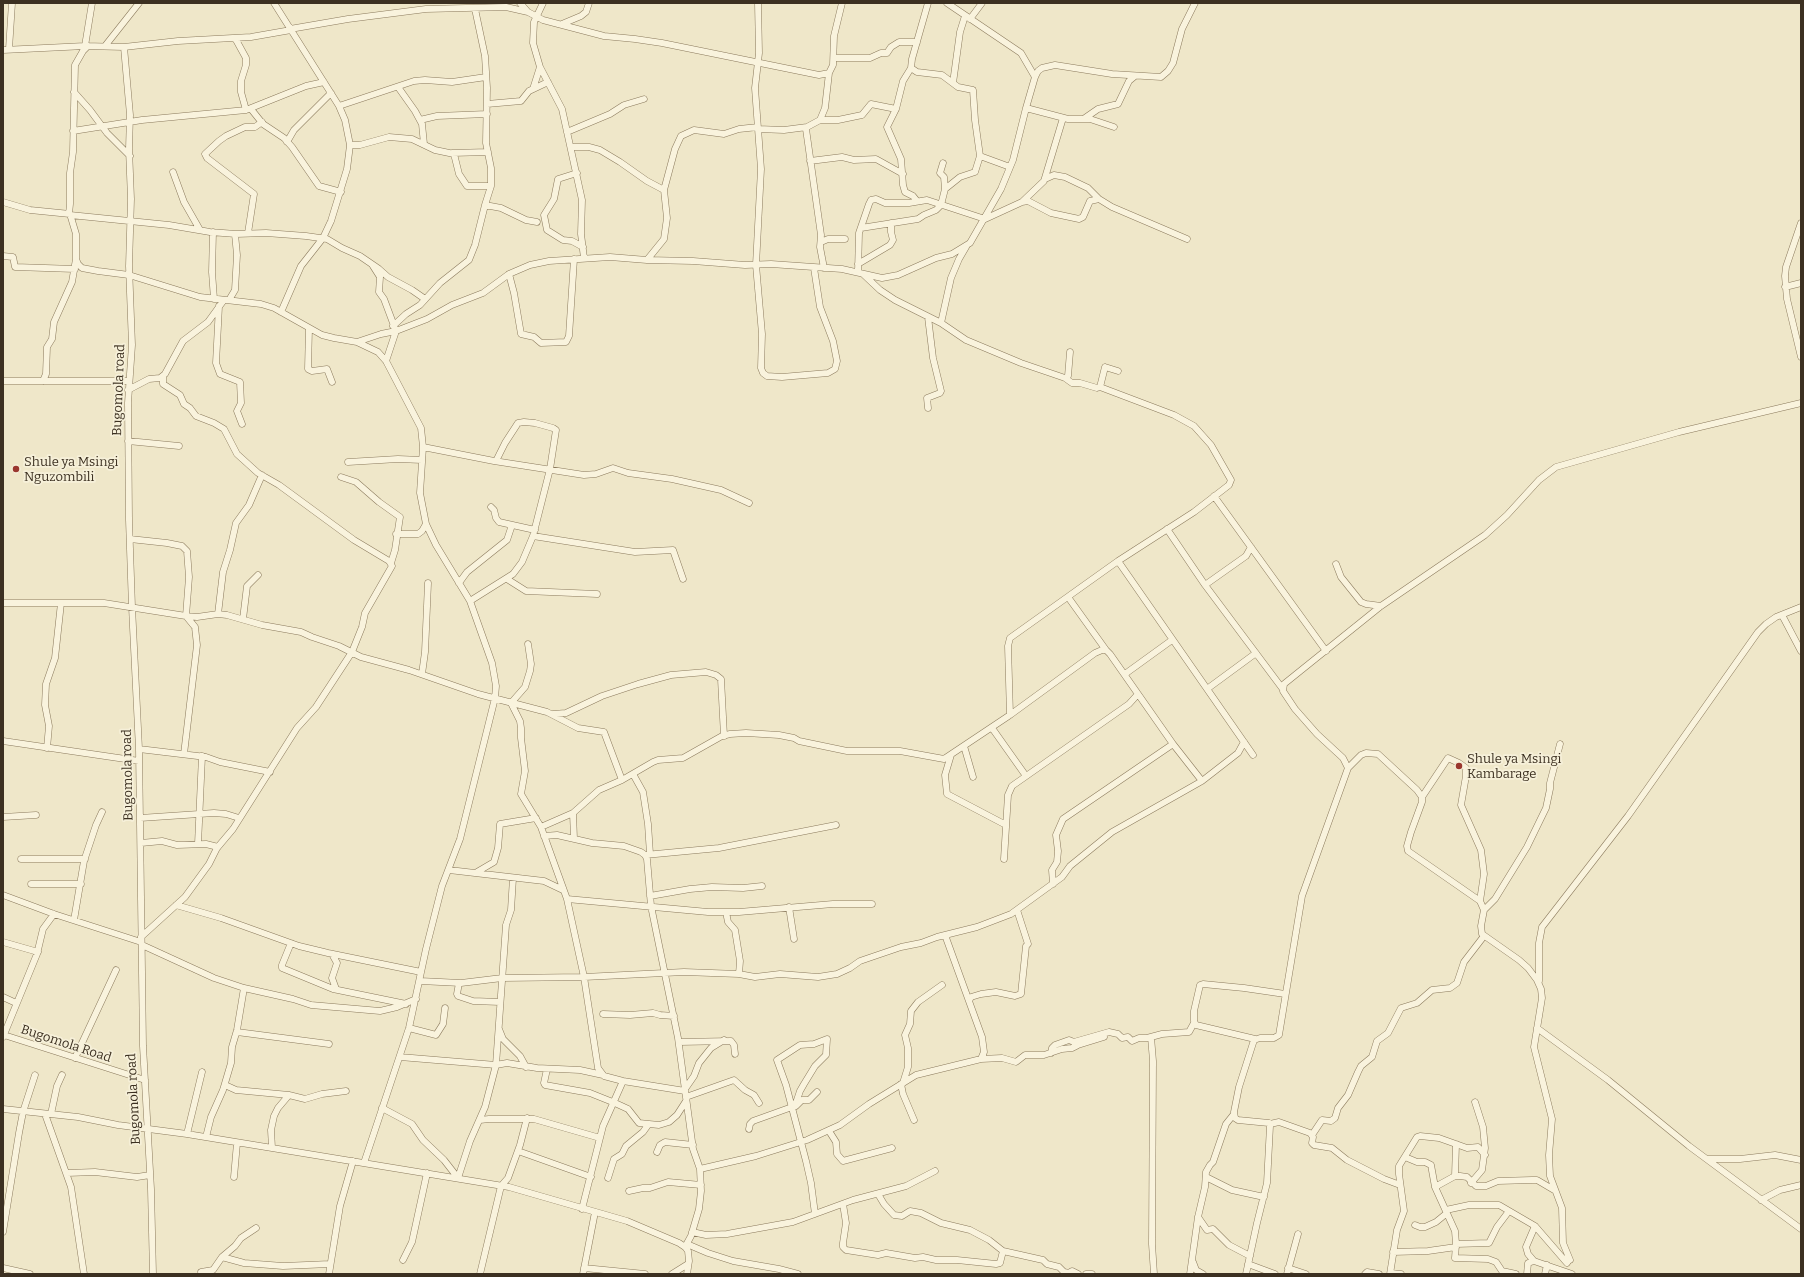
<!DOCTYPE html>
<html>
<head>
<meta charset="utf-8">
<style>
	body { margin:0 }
	#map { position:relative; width:1804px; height:1277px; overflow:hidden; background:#efe7c9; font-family:Bitter,serif }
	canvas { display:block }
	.frame { position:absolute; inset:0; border:4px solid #3c3021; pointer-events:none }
</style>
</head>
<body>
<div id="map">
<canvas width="1804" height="1277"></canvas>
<div class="frame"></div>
</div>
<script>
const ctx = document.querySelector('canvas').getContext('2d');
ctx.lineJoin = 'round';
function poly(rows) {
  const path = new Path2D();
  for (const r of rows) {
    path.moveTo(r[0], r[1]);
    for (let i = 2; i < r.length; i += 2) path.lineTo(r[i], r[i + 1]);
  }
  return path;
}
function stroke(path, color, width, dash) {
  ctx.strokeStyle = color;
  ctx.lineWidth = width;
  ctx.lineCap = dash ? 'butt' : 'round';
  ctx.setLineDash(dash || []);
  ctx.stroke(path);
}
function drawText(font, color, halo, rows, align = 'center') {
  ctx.font = font + ' Bitter,serif';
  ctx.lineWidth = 3.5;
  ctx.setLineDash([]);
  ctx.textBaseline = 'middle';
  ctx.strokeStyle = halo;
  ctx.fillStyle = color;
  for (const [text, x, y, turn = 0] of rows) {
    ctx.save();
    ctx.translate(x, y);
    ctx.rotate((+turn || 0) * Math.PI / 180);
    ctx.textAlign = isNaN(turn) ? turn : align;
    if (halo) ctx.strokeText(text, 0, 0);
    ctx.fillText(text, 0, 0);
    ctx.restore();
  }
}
const minor = poly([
	[274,3,339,106,345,120,350,145,347,169,331,221,323,238,301,266,281,312],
	[520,3,528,12],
	[543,3,534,22,533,43,540,67,562,109,582,200,581,234,584,258],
	[758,3,759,53,755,88,761,169,756,265,762,334,761,368,763,373,767,376,782,377,828,373,835,369,837,361,833,341,820,307,814,268],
	[928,3,912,59,911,68,917,72,942,75,958,87,973,90,975,120,980,156,1010,167],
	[947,3,1021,53,1035,77],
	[970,19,982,3],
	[562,24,581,16,586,12,589,3],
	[290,29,348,19,426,9,506,7,528,12,543,20,604,36,635,39,662,43,819,75,829,73],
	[235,38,246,58,246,65,241,81,241,92,246,110],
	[85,46,92,3],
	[105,46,139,3],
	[124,47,130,115,129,149,131,199,129,266,132,345,128,403,129,520,132,607,139,749,143,1046,151,1189,153,1274],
	[9,49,12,3],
	[3,50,85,46,124,47,178,41,251,37,291,30],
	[834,58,870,58,881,53,887,53,891,47,899,42,917,42],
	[911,68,903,81,896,109,887,127,901,159,903,185,905,192,913,196,917,201],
	[953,83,960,32,965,16],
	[398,87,415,111,422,124,424,144],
	[533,89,540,67],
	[74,92,90,110,107,133,130,156],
	[487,104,521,101,529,91,548,82],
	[339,106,414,81,425,80,452,82,486,77],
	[1026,108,1068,119,1090,119,1114,127],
	[251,109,263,124,284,138,292,147,319,186,341,192],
	[1085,118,1098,109,1118,104,1129,81,1135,76],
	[420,120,437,116,487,114],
	[820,120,838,120,862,115,871,104,896,109],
	[758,129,784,130,807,127],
	[73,131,142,120,246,110,306,86,324,82],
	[567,132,610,114,624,105,644,99],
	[287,142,294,130,331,93],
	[350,145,360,145,389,137,412,139,435,150,454,154,459,174,467,186,491,186],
	[571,147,589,147,600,150,620,162,647,181,664,190],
	[452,153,488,152],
	[810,161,842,157,854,160,876,159,903,174],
	[173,172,184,202,200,230],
	[577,173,558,179,554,199,544,215,547,230,563,240,572,241,583,247],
	[1045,179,1054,175,1065,177,1088,188,1099,199],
	[945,189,960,177,975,172,980,156],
	[3,202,30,210,70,214,76,234,76,259,78,264,82,268,98,271,129,275,200,297,261,304,274,308,322,335,334,338,357,342,378,352,386,361,421,428,423,447,420,493,426,524,436,545,470,601,492,663,496,686,495,698,460,839,442,886,426,949,409,1028,364,1163],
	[1022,202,1044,181,1063,118],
	[485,205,501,208,526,220,537,222],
	[69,214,70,204,70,173,73,152,75,65,83,51,88,46],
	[70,215,169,225,210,232,236,234,266,233,306,236,327,239,342,248,360,256,379,269,388,277,412,290,425,299],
	[1801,223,1786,267,1785,276,1787,299,1801,357],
	[861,228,918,219,924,215,936,210,941,205,945,189,944,177,940,173,943,163],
	[213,232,212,272,214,299],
	[248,233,254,194,207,158,205,154,219,141,226,136,245,127,255,127,262,122],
	[821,242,828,239,845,239],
	[3,256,13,257,15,267,75,269],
	[647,260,664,239,667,218,664,190,675,149,681,136,694,130,724,134,739,129,758,127],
	[858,264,890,245,893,240,891,232,891,223],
	[373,266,380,277,379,292,384,299,396,331,386,361],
	[824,268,820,247,821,235,806,129,807,127,820,120,825,108,829,73,833,65,834,36,842,3],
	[858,272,859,233,869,204,871,200,876,199,885,203,909,203,927,200,985,219,1022,202,1028,201,1051,213,1079,219,1083,217,1090,201,1099,199,1112,207,1187,239],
	[509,274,514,293,521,334,534,337,541,343,566,342,569,336,574,259],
	[863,274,880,290,895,300,941,323,966,340,1021,363,1065,378,1068,376,1070,352],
	[1785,287,1801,283],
	[229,300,235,290,237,255,235,234],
	[219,306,216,363,220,374,240,382,241,403,237,411,242,424],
	[928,317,933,358,941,391,940,393,927,398,928,408],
	[941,323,951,278,959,259,966,247],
	[393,326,406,314,420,305,440,283,469,260,475,245,485,205,491,186,491,168,486,143,487,88,485,56,475,9],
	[309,328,308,369,312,371,327,369,332,382],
	[357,342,381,334,396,331,427,319,452,305,483,293,509,274,530,265,549,261,610,257,647,260,693,261,745,265,771,264,842,269,882,278,898,275,936,258,952,254,970,243,1001,189,1013,160,1026,108,1035,77,1038,71,1042,68,1055,65,1112,74,1161,77,1168,71,1173,63,1182,29,1195,3],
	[1065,378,1072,383,1080,383,1097,388,1100,387,1105,367,1118,371],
	[3,381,129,381],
	[43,381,46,374,47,347,52,339,54,322,72,282,76,259],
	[128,390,149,379,160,378,165,374,183,341,208,322,224,300],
	[128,441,179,446],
	[423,447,494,461,584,475,596,474,613,468,628,473,672,479,721,490,749,503],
	[496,461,505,443,518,423,524,422,535,423,553,428,556,430,550,469,533,536],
	[348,462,398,459,422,460],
	[341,477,356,482,379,502,400,517,395,550,391,563],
	[1214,496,1326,651],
	[491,507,494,510,496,518,499,522,535,530],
	[1167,529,1205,585,1282,688],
	[396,534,418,534,422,531,426,524],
	[130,539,167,543,182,546,187,551,189,577,186,616,195,627,197,645,184,754],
	[1118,561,1253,755],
	[1336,564,1341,577,1361,602,1366,604,1381,606],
	[507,579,526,591,597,594],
	[459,583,467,572,507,540,512,525],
	[1205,585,1246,556,1251,547],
	[1068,597,1106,650],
	[470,601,513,574,522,562,533,536,635,552,673,550,683,579],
	[3,603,104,603,186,616,197,617,218,614,227,615,262,625,301,632,312,637,339,646,361,657,409,670,478,694,547,712,578,728,604,732,622,780],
	[218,614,223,572,230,550,236,523,249,505,262,475],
	[1782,615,1801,651],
	[243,619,247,586,258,575],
	[528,644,531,664,530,671,525,687,511,703,520,721,521,728,521,738,525,771,521,794,541,827,567,899,584,977,598,1068,604,1076,623,1081,685,1091],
	[422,674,425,652,428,583],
	[1125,674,1172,640],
	[1207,689,1256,653],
	[553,714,566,713,602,696,638,684,671,675,706,672,716,675,721,679,724,736],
	[1010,715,1008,646,1010,638,1118,561,1194,512,1229,485,1231,480,1211,445,1194,426,1174,415,1100,387],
	[992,728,1026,776],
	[3,741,139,761],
	[964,746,973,777],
	[47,748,49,726,45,705,46,684,55,658,61,603],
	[139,749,206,757,220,762,270,772],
	[951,755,945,775,947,794,1006,825],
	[1348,768,1361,755,1366,753,1378,754,1417,790,1422,797,1422,802,1411,832,1407,846,1408,851,1480,901,1484,910,1481,926,1482,934,1519,960,1528,968,1537,980,1541,989,1542,998,1534,1047,1552,1119,1549,1155,1550,1176,1562,1208,1563,1243,1570,1260],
	[633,774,643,792,648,824,650,854],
	[1422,797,1448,758,1459,763,1466,768,1466,776,1461,805,1481,850,1484,874,1480,901],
	[573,813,574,839],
	[3,817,36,815],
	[140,818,214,813,226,814,239,818],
	[541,827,573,813,599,790,622,780,653,762,658,760,683,758,722,736,730,734,746,733,779,735,794,738,799,741,847,751,900,751,944,759,1010,715,1095,653,1102,650,1106,650,1110,654,1173,744,1202,781],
	[544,836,557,835,592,843,624,846,641,852,645,855,647,859,651,906,678,1038,693,1149,700,1169,701,1191,699,1209,691,1236,685,1247],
	[141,843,162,841,177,845,206,844,218,847],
	[198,844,202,756],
	[645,855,719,848,836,825],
	[21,859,85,859],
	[1004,859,1008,795,1012,786,1129,704,1138,694],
	[449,870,544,881,563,890],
	[477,872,494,862,498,848,500,824,536,818],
	[31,884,81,884],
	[1053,884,1052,870,1057,862,1058,851,1056,835,1063,819,1173,744],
	[3,895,54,914,141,942],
	[650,896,690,889,712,887,743,888,762,886],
	[567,899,708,912,739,912,833,904,872,904],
	[176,905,221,918,299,946,328,953,421,972],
	[789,907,794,939],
	[1484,910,1495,899,1527,847,1546,808,1550,789,1550,783,1560,744],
	[726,912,728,922,735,930,740,961,739,974],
	[74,920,84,861,96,825,102,812],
	[141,937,185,897,209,864,217,848,233,829,297,728,316,707,352,652,362,627,365,613,392,566,389,561,354,540,279,485,258,473,237,454,224,429,214,423,196,416,190,408,184,404,180,395,163,384,163,376],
	[3,942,38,952],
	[291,943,282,965,282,968,333,989,406,1004],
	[142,945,214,978,244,988,293,999,311,1005,380,1011,397,1007,416,999],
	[332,954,337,963,332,978,336,989],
	[420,981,461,983,502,978,584,977,684,972,739,974,755,977,780,974,818,977,837,974,850,968,860,961,901,947,921,943,937,937,977,927,1011,914,1062,877,1070,866,1112,832,1202,781,1238,753,1244,742],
	[1539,981,1539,943,1542,927,1628,816,1758,632,1766,624,1776,617,1801,607],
	[459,983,457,994,458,996,473,1001,500,1002],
	[3,997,16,1003],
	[969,1001,971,997,981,994,996,992,1015,996,1021,994,1026,946,1028,944,1017,910],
	[603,1014,630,1015,653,1013,660,1015,674,1016],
	[409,1028,436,1035,443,1024,445,1008],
	[1537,1028,1608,1080,1689,1146,1801,1229],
	[499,1029,503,1039,520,1056,526,1067],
	[237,1032,329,1044],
	[4,1035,145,1080],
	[3,1037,37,954,43,929,54,914],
	[1151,1037,1153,1061,1152,1244,1154,1274],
	[1255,1039,1196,1025,1194,1021,1194,1011,1200,985,1203,984,1244,988,1285,994],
	[679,1042,731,1041,734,1045,735,1054],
	[1051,1053,1052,1048,1055,1045,1069,1040,1074,1042,1109,1032,1118,1034,1122,1038,1128,1037,1132,1041,1139,1038,1147,1038,1162,1034,1189,1032,1194,1023],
	[400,1057,496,1065,507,1063,537,1068,580,1070,603,1075],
	[75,1058,116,970],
	[981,1059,1002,1058,1016,1062,1025,1055,1044,1055,1062,1049,1072,1048,1078,1045,1104,1037],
	[547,1069,544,1083,545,1085,590,1093,615,1103,628,1109,639,1123,659,1125,669,1122,677,1115,686,1101],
	[903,1083,908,1067,908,1048,905,1035,910,1024,911,1011,918,1002,942,985],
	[901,1084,903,1094,914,1120],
	[225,1085,236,1090,289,1095,305,1099,322,1094,346,1091],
	[685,1089,694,1076,699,1063,711,1048,724,1040],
	[686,1097,734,1080,745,1090,754,1095,759,1103],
	[795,1106,800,1091,804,1084,815,1066,826,1055,827,1039,814,1044,800,1045,777,1060,786,1085,806,1161,811,1183,815,1214],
	[796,1106,802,1100,809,1100,817,1092],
	[382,1108,412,1124,423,1140,444,1160,458,1178],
	[3,1109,78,1117,118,1125,187,1134,509,1187,627,1221,679,1243,685,1247,688,1251,689,1261,687,1274],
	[45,1114,71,1187,84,1274],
	[51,1114,57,1086,62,1075],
	[480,1120,489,1119,534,1119,600,1138],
	[1270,1124,1279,1122,1310,1133,1313,1137,1312,1143,1314,1145,1332,1148,1347,1160,1384,1179,1400,1185],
	[749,1129,750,1124,753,1121,792,1107],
	[829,1131,836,1142,837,1154,843,1161,892,1148],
	[187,1134,202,1072],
	[1312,1135,1322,1120,1331,1121,1335,1118,1338,1108,1348,1095,1358,1072,1361,1066,1372,1057,1377,1041,1388,1033,1401,1008,1417,1003,1432,990,1450,988,1457,983,1464,962,1484,936],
	[206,1137,211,1117,223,1090,231,1063,232,1047,237,1030,244,988],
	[272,1148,271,1130,274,1116,278,1108,289,1095],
	[518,1151,591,1177],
	[657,1152,660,1145,665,1142,693,1145],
	[1405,1157,1417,1162,1425,1162,1431,1165,1435,1187,1455,1231,1456,1244,1455,1258,1488,1259,1496,1262,1502,1271,1516,1274],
	[1707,1159,1740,1159,1775,1155,1801,1160],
	[700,1169,756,1156,807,1140,840,1125,869,1104,916,1075,981,1059,984,1052,982,1037,945,935],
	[67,1173,95,1172,137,1177,150,1175],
	[1455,1176,1456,1144],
	[234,1177,237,1143],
	[1206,1177,1232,1190,1264,1197],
	[458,1178,470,1141,485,1107,496,1065,506,925,511,910,513,878],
	[608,1178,614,1159,622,1154,626,1146,643,1132,648,1125],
	[1471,1183,1482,1170,1485,1148,1483,1127,1475,1102],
	[1435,1187,1455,1176,1460,1176,1467,1177,1476,1186,1486,1186,1498,1181,1532,1180,1537,1180,1554,1190],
	[629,1191,643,1188,650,1188,668,1182,701,1185],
	[878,1194,884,1204,894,1215,902,1216,910,1211,921,1213,941,1223,970,1230,989,1240,1003,1251,1043,1260,1047,1264,1059,1267,1064,1272,1069,1273,1072,1271,1078,1274],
	[1761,1200,1780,1190,1801,1185],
	[843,1204,846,1223,843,1243,843,1247,846,1250,878,1255,886,1253,915,1258,923,1257,936,1260,957,1260,996,1264,1000,1263,1003,1251],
	[582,1209,603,1126,623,1081],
	[1446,1210,1469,1205,1499,1205,1535,1226,1567,1263],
	[1198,1217,1207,1230,1213,1229,1229,1245,1250,1256],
	[1415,1225,1420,1227,1425,1227,1436,1222,1447,1213],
	[3,1232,19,1133,23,1112,35,1075],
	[692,1232,706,1235,727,1234,793,1222,853,1200,906,1186,935,1171],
	[687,1244,708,1253,733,1261,779,1269,798,1274],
	[1456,1244,1489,1243,1497,1227,1509,1211],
	[1393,1252,1428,1251,1456,1247],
	[222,1257,244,1263,283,1266,330,1264],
	[403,1260,412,1242,427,1173],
	[1534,1261,1528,1254,1526,1247,1535,1226],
	[1193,1262,1196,1270,1203,1274],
	[1248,1264,1275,1274],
	[3,1268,30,1274],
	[584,1268,645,1274],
	[1288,1268,1306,1274],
	[201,1272,213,1270,222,1257,235,1246,241,1238,256,1228],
	[1391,1273,1401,1274],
	[329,1274,340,1206,353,1161],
	[480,1274,501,1186,508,1178,520,1145,527,1118],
	[583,1274,595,1212],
	[672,1274,688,1264],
	[1086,1274,1092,1274],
	[1190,1274,1198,1217,1205,1187,1206,1172,1210,1165,1213,1162,1226,1124,1234,1114],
	[1246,1274,1257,1223,1267,1183,1270,1126,1269,1123,1238,1120,1235,1118,1234,1112,1239,1087,1254,1040,1260,1038,1274,1038,1279,1035,1302,896,1348,768,1343,758,1317,734,1295,709,1283,691,1284,684,1381,606,1485,535,1507,515,1539,480,1556,467,1679,432,1801,403],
	[1287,1274,1298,1234],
	[1365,1274,1367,1272,1379,1274],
	[1390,1274,1397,1230,1404,1211,1399,1174,1399,1166,1417,1137,1420,1136,1439,1138,1467,1148,1478,1147,1485,1155],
	[1527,1274,1528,1263,1534,1261,1572,1274],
	[1545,1274,1547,1265]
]);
const markers = [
	[16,469,4,"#9a372e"],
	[1459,766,4,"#9a372e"]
];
const streetNames = [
	["Bugomola road",119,390,-88],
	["Bugomola road",128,775,-91],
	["Bugomola Road",66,1044,18],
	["Bugomola road",134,1099,-93]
];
const poiNames = [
	["Shule ya Msingi",24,462],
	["Nguzombili",24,477],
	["Shule ya Msingi",1467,759],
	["Kambarage",1467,774]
];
stroke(minor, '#8b7a5d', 7);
stroke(minor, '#f9f3dd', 6);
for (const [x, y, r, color] of markers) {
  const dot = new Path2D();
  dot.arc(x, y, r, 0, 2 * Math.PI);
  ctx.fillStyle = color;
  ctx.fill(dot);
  stroke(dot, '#f6f0d9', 1.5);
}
drawText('13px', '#3c3021', '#f6f0d9', streetNames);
drawText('13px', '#3c3021', '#f6f0d9', poiNames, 'left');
</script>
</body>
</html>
